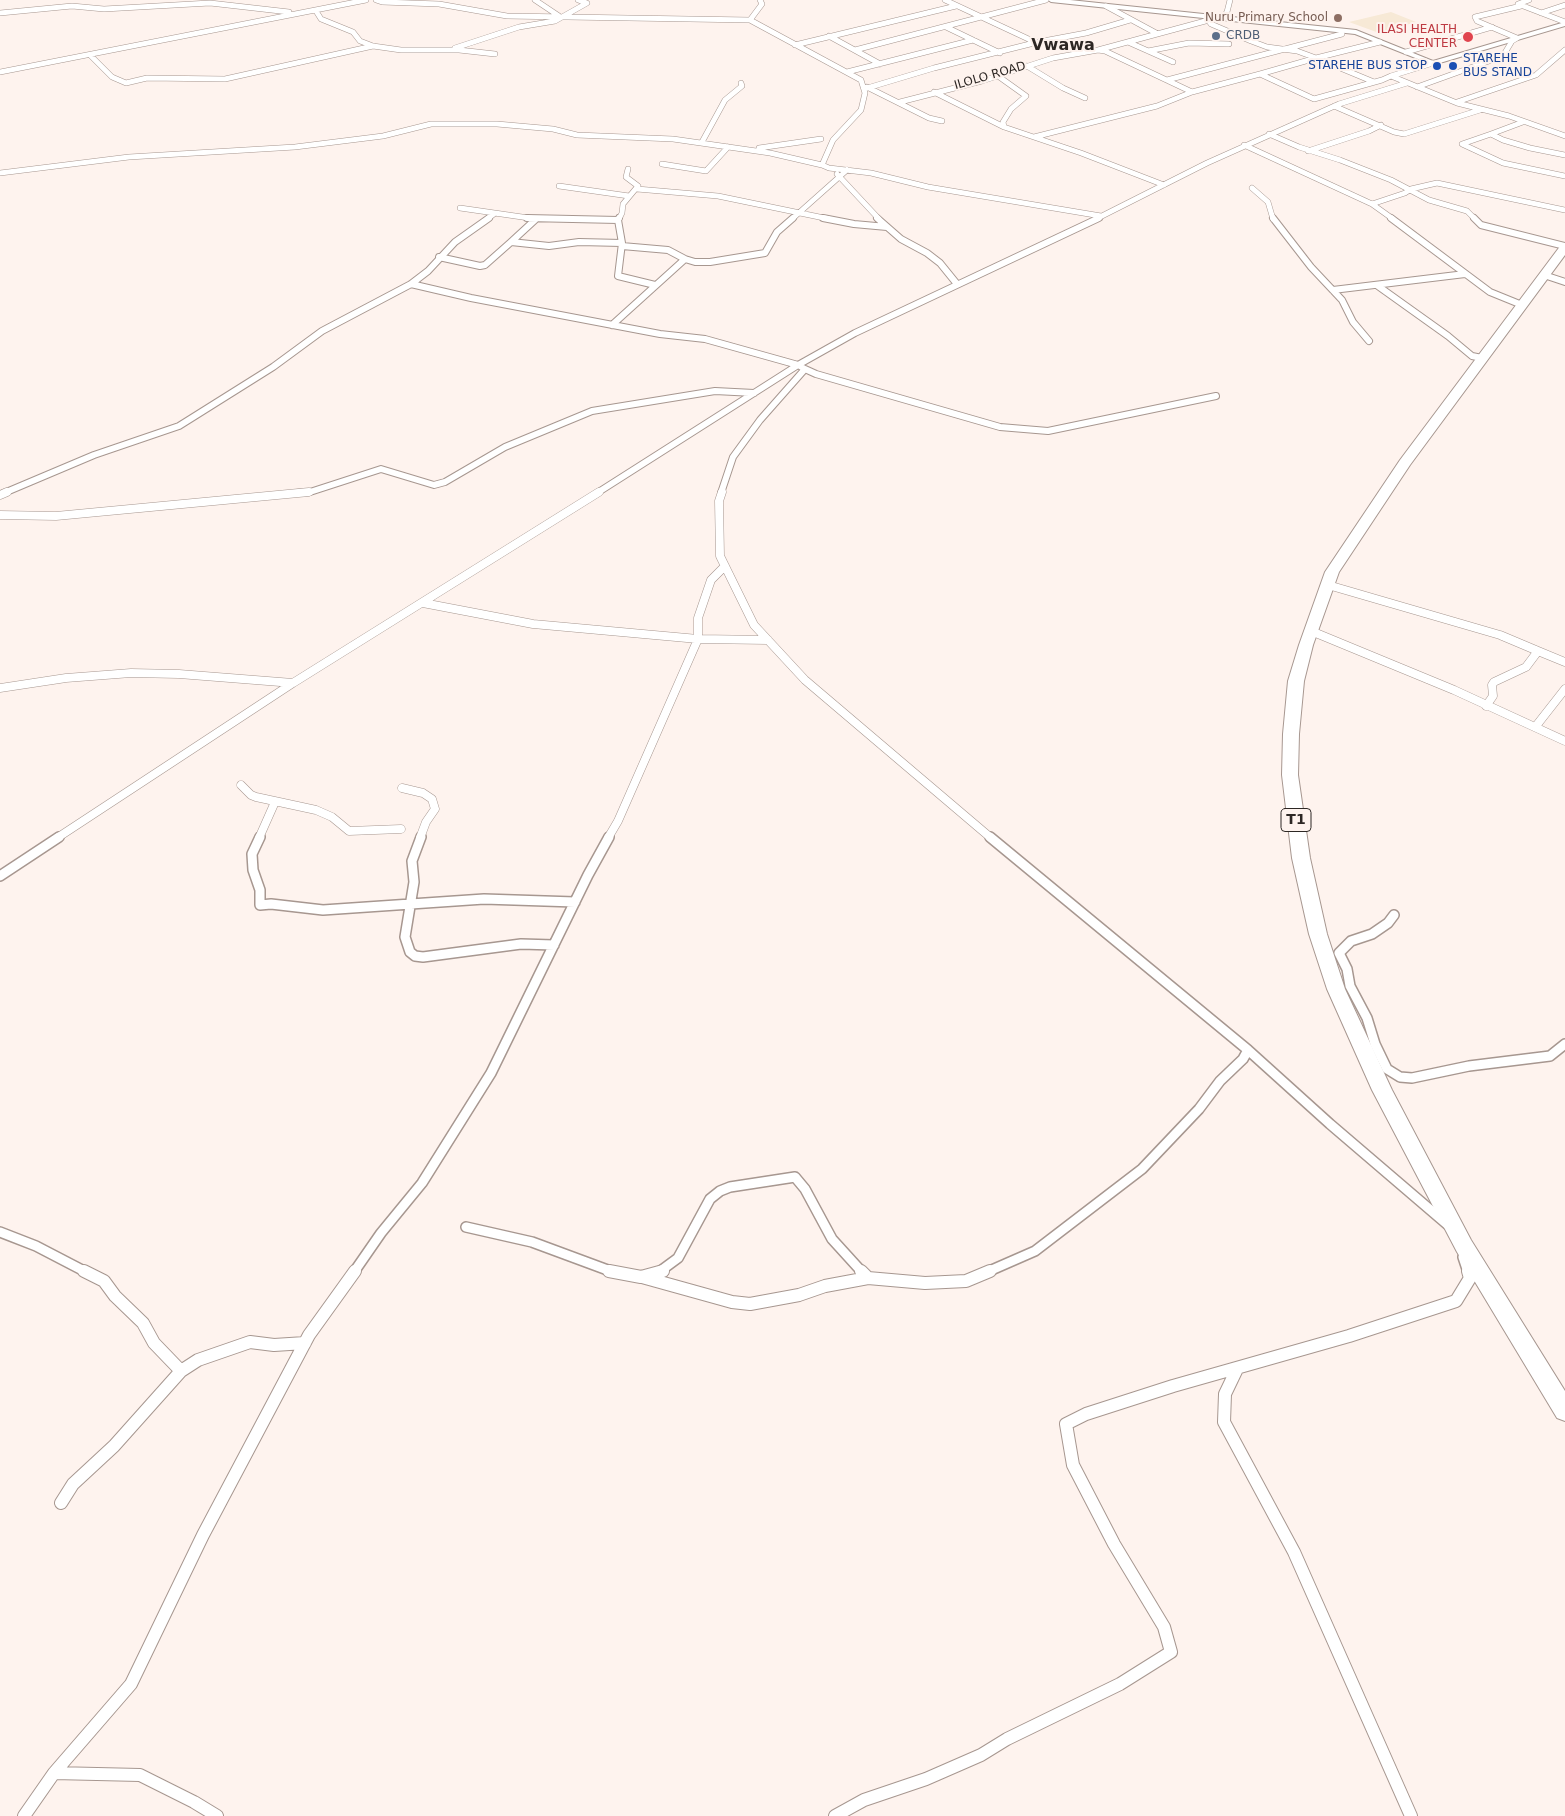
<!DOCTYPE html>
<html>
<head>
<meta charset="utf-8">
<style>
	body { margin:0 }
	canvas { display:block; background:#fef3ee }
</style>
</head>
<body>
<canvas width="1565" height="1816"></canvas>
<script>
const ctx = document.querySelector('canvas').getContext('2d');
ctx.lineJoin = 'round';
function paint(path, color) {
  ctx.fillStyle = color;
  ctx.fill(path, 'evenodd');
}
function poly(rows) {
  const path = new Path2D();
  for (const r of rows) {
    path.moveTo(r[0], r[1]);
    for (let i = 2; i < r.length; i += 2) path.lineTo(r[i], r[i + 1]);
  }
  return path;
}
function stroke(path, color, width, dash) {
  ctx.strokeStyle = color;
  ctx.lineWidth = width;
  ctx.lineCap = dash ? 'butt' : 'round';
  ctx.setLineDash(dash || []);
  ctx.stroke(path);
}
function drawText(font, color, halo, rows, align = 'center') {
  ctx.font = font + ' "DejaVu Sans",sans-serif';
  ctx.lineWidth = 4;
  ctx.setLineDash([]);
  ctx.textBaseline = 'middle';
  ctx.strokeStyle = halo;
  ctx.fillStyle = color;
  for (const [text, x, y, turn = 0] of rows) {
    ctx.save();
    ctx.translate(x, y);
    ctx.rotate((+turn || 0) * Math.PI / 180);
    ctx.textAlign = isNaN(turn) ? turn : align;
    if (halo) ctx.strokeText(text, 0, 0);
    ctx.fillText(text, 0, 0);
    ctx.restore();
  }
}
const education = poly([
	[1391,12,1416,22,1379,33,1349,22]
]);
const streetFar4 = poly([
	[376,0,382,2,439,4,507,16,750,20],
	[535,0,559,16],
	[760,0,762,4,750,20,861,80,865,93,861,110,833,140,822,165,829,168,871,173,928,187,1101,216],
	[945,0,1037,43],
	[1529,0,1518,4,1565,22],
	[1106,6,1156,33],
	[316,11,321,19,353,32,360,41,373,46,401,50,459,50,495,54],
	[0,13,72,6,104,9,210,3,289,12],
	[1541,13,1565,5],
	[1205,16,1211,24,1251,41,1267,47,1297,51,1316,58,1380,42],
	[1223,18,1227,12,1230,0],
	[946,27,1000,53],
	[829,36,880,64],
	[1128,42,1173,62],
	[795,45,956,6],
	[455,48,519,27,555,21,587,3,578,0],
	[855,50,1046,0],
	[1098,50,1209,20],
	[1148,51,1189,43,1229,44],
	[1406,52,1492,27],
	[90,55,112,77,126,83,147,78,225,79,373,46],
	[1027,66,1063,88,1085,98],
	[0,72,366,0],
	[847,72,973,40],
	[998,76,1026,96,1011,109,1003,122,1004,127],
	[1391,76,1433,63],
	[1167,80,1342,34],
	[1374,82,1316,58,1260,74,1314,99,1382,80,1391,76,1457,103,1509,116,1565,136],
	[867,87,929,118,942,121],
	[1417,87,1503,56,1512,41,1517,38,1477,21,1475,17,1521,6],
	[864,89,934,68,1038,42,1086,33,1130,20],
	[934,92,1004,127,1081,153,1164,185],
	[900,102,982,81,1053,58,1098,50,1105,51,1192,92],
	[1457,102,1536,75,1565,50],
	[1334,106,1394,132,1404,134,1480,110],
	[1523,122,1491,134,1503,140,1530,148,1565,155],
	[1269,134,1299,147,1340,160,1391,180,1429,200,1467,211,1475,219],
	[1491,134,1462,144,1503,163,1565,176],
	[1034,137,1157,106,1192,92,1260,74],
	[702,142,725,100,742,86,741,83],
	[1244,145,1372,204,1393,219],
	[759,148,821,139],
	[1308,151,1369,131,1381,125],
	[662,164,706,171,728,147],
	[0,173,129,157,295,147,383,136,431,124,497,124,553,129,577,135,673,139,770,153,822,165],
	[837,174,879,219],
	[559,186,629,196],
	[1252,188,1268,202,1273,219],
	[637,189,718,196,829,219],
	[1372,204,1405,193,1411,189,1437,183,1565,210],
	[460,208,536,219],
	[487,219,494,214],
	[619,219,622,213,623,204,638,186,626,177,628,169],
	[792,219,847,170],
	[1096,219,1207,163,1339,104,1407,83]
]);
const streetFar3 = poly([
	[527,218,618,220,619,218],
	[823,218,854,224,887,227],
	[877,218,901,239,927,253,940,263,957,284],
	[1273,218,1311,267,1342,300,1353,322,1369,341],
	[1391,218,1490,292,1522,305],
	[1474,218,1481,225,1565,246],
	[618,220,622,243,618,276,655,285],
	[511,242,536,219],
	[622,246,668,250,685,259],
	[439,257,480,266,485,265,511,242,549,246,579,242,622,243],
	[1544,275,1565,282],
	[411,284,471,298,660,334,705,339,798,365],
	[1378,286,1448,336,1472,356,1482,358],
	[1333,290,1465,274],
	[612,325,685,259,695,262,710,262,765,253,777,232,793,218],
	[805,369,816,374,1000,427,1048,431,1216,396],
	[4,493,94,455,179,426,273,367,322,331,411,284,428,271,455,242,489,218],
	[296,493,310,492,381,469,434,485,445,482,505,447,592,411,715,391,754,393],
	[597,493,798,365],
	[721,493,733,457,760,420,805,369,798,365,855,333,1099,218]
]);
const streetFar2 = poly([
	[722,492,719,501,720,556,754,625,805,680,991,838],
	[0,495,7,492],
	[0,515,56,516,309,492],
	[1328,585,1500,635,1538,651,1526,667,1494,682,1492,685,1493,696,1486,706],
	[423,603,533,624,698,639,768,640],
	[1311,631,1454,690,1565,741],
	[1538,651,1565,662],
	[0,688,66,678,131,673,179,674,293,683],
	[1536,726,1565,689],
	[241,785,251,795,256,797,316,810,332,817,349,831,401,829],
	[402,788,423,793,432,799,435,809,426,822,420,838],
	[57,838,293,683,599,492],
	[259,838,275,802],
	[608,838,618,821,698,639,698,618,711,580,725,566]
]);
const streetFar1 = poly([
	[260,837,252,854,253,870,260,890,260,905,271,904,323,910,484,899,575,902],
	[421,837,412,861,414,882,405,937,410,952,415,956,423,957,521,944,554,945],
	[990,837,1248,1050,1330,1124,1448,1225],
	[0,876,59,837],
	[1394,915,1388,923,1372,934,1351,941,1339,953,1347,969,1350,986,1367,1018,1375,1044,1387,1069,1400,1077,1412,1078,1469,1066,1550,1056,1565,1044],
	[466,1227,532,1242,613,1272],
	[0,1232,36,1246,86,1272],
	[1463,1257,1468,1272],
	[354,1272,381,1233,422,1183,491,1073,588,875,609,837],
	[659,1272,678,1258,710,1199,720,1191,730,1187,795,1177,805,1189,832,1239,862,1272],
	[987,1272,1035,1251,1142,1169,1199,1109,1220,1081,1243,1059,1248,1050]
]);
const street = poly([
	[84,1271,104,1281,115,1296,143,1323,154,1343,181,1371,198,1360,250,1342,274,1345,305,1343],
	[609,1271,641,1277,663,1271],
	[861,1271,868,1278,925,1283,966,1281,990,1271],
	[642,1277,732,1302,750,1304,799,1295,825,1286,868,1278],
	[1237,1369,1225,1394,1224,1422,1294,1552,1411,1816],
	[61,1503,73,1484,114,1446,181,1371],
	[54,1773,140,1775,194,1802,217,1816],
	[24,1816,54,1773,131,1684,203,1535,309,1335,355,1271],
	[835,1816,864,1800,926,1779,981,1755,1007,1739,1120,1684,1171,1652,1164,1627,1114,1544,1073,1465,1066,1424,1086,1414,1173,1386,1349,1336,1456,1301,1470,1278,1468,1271]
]);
const secondary = poly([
	[1048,0,1070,0,1356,30,1433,61,1565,22,1565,26,1433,65,1355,34,1051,2,1048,0]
]);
const highway = poly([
	[1565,244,1565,255,1410,465,1339,572,1313,645,1304,681,1299,734,1298,775,1310,858,1327,934,1345,989,1392,1090,1471,1240,1565,1391,1565,1421,1557,1418,1457,1252,1372,1090,1327,989,1309,934,1292,858,1282,775,1283,734,1288,681,1299,645,1325,572,1400,460,1561,245,1565,244]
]);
const markers = [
	[1338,18,5,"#8d6e63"],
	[1216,36,5,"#5c6f8a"],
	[1468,37,6,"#e0444e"],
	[1437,66,5,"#1a4fb4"],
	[1453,66,5,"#1a4fb4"]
];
const farEducationnames = [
	["Nuru Primary School",1328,18]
];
const farHealthnames = [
	["ILASI HEALTH",1457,30],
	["CENTER",1457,44]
];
const farServicenames = [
	["CRDB",1226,36]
];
const farTransitnames = [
	["STAREHE",1463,59],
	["BUS STAND",1463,73],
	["STAREHE BUS STOP",1427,66,"right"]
];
const farStreetnames = [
	["ILOLO ROAD",990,76,-16]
];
const shields = [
	[1296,820,30]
];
const shieldNames = [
	["T1",1296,820]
];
const farDistrictnames = [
	["Vwawa",1063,46]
];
paint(education, '#f7e9d6');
stroke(streetFar4, '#a79790', 6);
stroke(streetFar3, '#a79790', 8);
stroke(streetFar2, '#a79790', 9);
stroke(streetFar1, '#a79790', 12);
stroke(street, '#a79790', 14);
stroke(secondary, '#a79790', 2);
stroke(highway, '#a79790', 2);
stroke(streetFar4, '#fff', 5);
stroke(streetFar3, '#fff', 6);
stroke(streetFar2, '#fff', 8);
stroke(streetFar1, '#fff', 9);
stroke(street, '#fff', 12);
paint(secondary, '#fff');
paint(highway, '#fff');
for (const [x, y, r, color] of markers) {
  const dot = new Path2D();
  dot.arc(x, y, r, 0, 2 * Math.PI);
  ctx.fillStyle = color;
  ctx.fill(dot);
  stroke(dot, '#fef3ee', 2);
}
drawText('12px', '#785e54', '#fef3ee', farEducationnames, 'right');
drawText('12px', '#be3a42', '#fef3ee', farHealthnames, 'right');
drawText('12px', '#4e5e75', '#fef3ee', farServicenames, 'left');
drawText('12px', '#164399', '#fef3ee', farTransitnames, 'left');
drawText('12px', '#2d2724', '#fef3ee', farStreetnames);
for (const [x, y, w] of shields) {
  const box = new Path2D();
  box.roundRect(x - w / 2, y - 11.5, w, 23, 4);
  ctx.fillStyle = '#fef3ee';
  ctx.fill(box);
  stroke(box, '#2d2724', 1);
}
drawText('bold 14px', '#2d2724', null, shieldNames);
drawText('bold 16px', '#2d2724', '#fef3ee', farDistrictnames);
</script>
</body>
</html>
